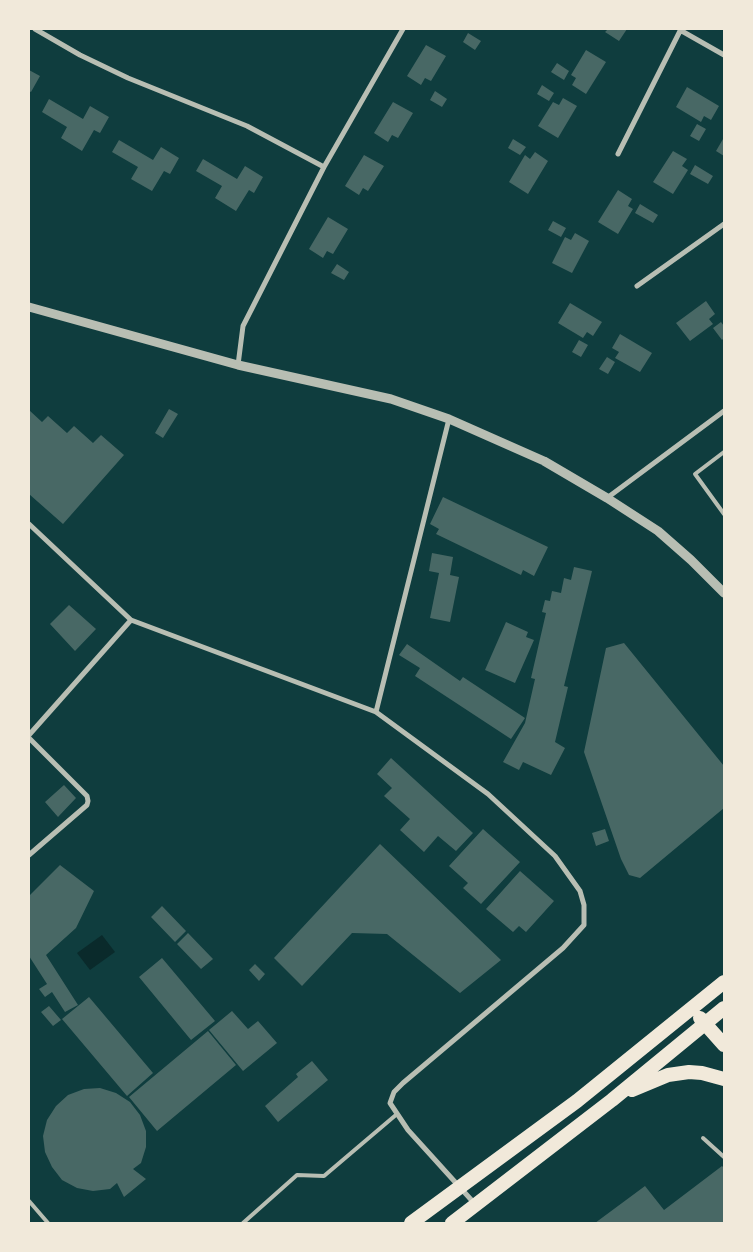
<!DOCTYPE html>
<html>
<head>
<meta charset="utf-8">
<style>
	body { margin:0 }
	#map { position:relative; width:753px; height:1252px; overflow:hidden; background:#0f3d3e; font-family:"IBM Plex Serif",serif }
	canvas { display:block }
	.frame { position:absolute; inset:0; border:30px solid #f1e9da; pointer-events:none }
</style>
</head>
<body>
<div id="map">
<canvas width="753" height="1252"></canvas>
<div class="frame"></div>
</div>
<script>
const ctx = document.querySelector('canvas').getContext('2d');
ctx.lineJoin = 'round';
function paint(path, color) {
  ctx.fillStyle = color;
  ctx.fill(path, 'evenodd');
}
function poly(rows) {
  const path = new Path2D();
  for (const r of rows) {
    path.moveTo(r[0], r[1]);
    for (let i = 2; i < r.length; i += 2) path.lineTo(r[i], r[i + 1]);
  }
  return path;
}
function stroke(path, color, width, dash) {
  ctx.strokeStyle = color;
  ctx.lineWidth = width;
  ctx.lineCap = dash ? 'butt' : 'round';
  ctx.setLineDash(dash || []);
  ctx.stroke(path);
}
const water = poly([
	[102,935,115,952,90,970,77,953]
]);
const building = poly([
	[608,29,627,29,619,41,605,32],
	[468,33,481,41,475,50,463,42],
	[426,45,446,56,431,81,425,78,421,85,407,76],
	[586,50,606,62,586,94,572,85,576,78,571,75],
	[557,63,569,71,564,80,551,72],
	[29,70,40,76,31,92,29,91],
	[542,85,554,93,549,101,537,94],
	[687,87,719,106,711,120,704,116,701,122,676,107],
	[435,91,447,99,442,107,430,100],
	[563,98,577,106,558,138,538,126,553,102,559,105],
	[49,99,83,119,90,106,109,117,100,133,94,130,82,151,61,138,67,127,42,112],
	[393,102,413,113,398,138,392,135,388,142,374,133],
	[697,124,706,129,699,141,690,136],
	[513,139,526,147,520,155,508,148],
	[723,139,724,140,724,156,716,151],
	[119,140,153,160,161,147,179,158,170,174,164,171,152,191,131,179,138,167,112,152],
	[673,151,687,159,682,166,688,170,673,194,653,182],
	[535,152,548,161,528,194,509,182,525,155,530,159],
	[364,155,384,166,368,191,363,188,359,195,345,186],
	[203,159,237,179,245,166,263,177,254,193,249,190,236,211,215,198,222,186,196,171],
	[695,165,713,176,708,184,690,174],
	[618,190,632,199,628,206,633,209,618,234,598,222],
	[640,204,658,215,653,223,635,213],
	[328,217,348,229,333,254,327,251,323,258,309,249],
	[553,221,566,228,561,237,548,230],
	[575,233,589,241,572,273,552,263,565,237,571,240],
	[337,264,349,272,344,280,331,273],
	[706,301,715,314,709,319,713,324,690,341,676,323],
	[570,303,602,322,593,336,587,332,583,338,558,323],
	[721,322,724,326,724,338,722,340,713,328],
	[620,334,652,353,640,372,615,358,619,352,612,348],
	[579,340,588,345,581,357,572,352],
	[607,357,615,362,608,374,599,369],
	[169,409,178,414,163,438,155,433],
	[29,410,42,422,48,416,67,433,74,426,93,443,101,435,124,455,63,524,29,494],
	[443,497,548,547,534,576,523,570,521,575,436,534,439,529,430,524],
	[432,553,453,557,450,575,459,577,450,622,430,618,439,573,429,571],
	[574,567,592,571,564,686,568,687,555,742,565,748,551,775,523,762,519,770,503,762,525,723,535,679,531,678,546,613,542,612,545,600,550,601,552,591,561,593,564,578,571,580],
	[69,605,96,629,75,651,50,624],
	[506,622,528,632,526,637,534,640,515,683,485,670],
	[624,643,724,766,724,808,640,878,629,875,621,859,584,752,606,648],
	[407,644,460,681,463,677,525,718,511,739,415,676,420,668,399,655],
	[391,758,473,833,456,851,438,836,424,852,400,830,410,819,384,796,392,788,377,774],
	[64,785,76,798,58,817,45,802],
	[483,829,520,862,481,904,463,888,468,883,449,866],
	[605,829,609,841,596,846,592,833],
	[380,844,501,960,460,993,387,934,352,933,302,986,274,958],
	[60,865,94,891,76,928,46,955,78,1005,65,1012,52,992,45,997,39,989,47,984,29,956,29,896],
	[520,871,554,901,526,932,519,926,513,932,486,909],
	[162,906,186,931,175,942,151,917],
	[188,933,213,959,201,969,177,944],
	[162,958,215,1021,191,1040,139,977],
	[255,964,265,974,259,981,249,970],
	[89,997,153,1073,127,1096,62,1019],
	[49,1006,61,1020,53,1026,41,1012],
	[232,1011,248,1029,258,1021,277,1043,243,1071,209,1030],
	[208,1031,236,1065,157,1131,129,1097],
	[312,1061,328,1080,278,1122,265,1106,298,1077,296,1074],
	[100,1088,116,1093,130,1102,140,1115,146,1131,146,1147,141,1163,133,1169,146,1179,124,1197,117,1183,110,1189,93,1191,77,1188,62,1180,52,1167,45,1152,43,1136,47,1120,56,1106,68,1095,84,1089],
	[722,1166,724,1168,724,1223,595,1223,645,1186,664,1210]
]);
const service = poly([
	[724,452,695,474,724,514],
	[703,1138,724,1157],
	[29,1201,48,1223],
	[243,1223,297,1175,324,1176,397,1114]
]);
const minor = poly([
	[35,29,80,55,128,78,247,126,324,167],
	[680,30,724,55],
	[618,154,681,29],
	[637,286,724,224],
	[238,365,243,326,324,167,403,29],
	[607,498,724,411],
	[29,524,131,620,376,712,488,794,555,856,580,891,584,905,584,925,563,948,403,1083,394,1092,390,1103,408,1130,475,1204],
	[376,712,449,419],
	[29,735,131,620],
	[29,738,87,796,88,801,87,805,29,855]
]);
const tertiary = poly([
	[29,307,238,365,391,399,449,419,544,461,607,498,658,531,691,560,724,593]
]);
const trunk = poly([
	[700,1018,724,1045],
	[632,1090,668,1075,689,1072,702,1073,724,1079],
	[411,1223,577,1101,724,982],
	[452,1223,612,1100,724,1008]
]);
paint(water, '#0a2a2b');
paint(building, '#486865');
stroke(service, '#b8beb3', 4);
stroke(minor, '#b8beb3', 5);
stroke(tertiary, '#b8beb3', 9);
stroke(trunk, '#f1e9da', 14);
</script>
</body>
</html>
